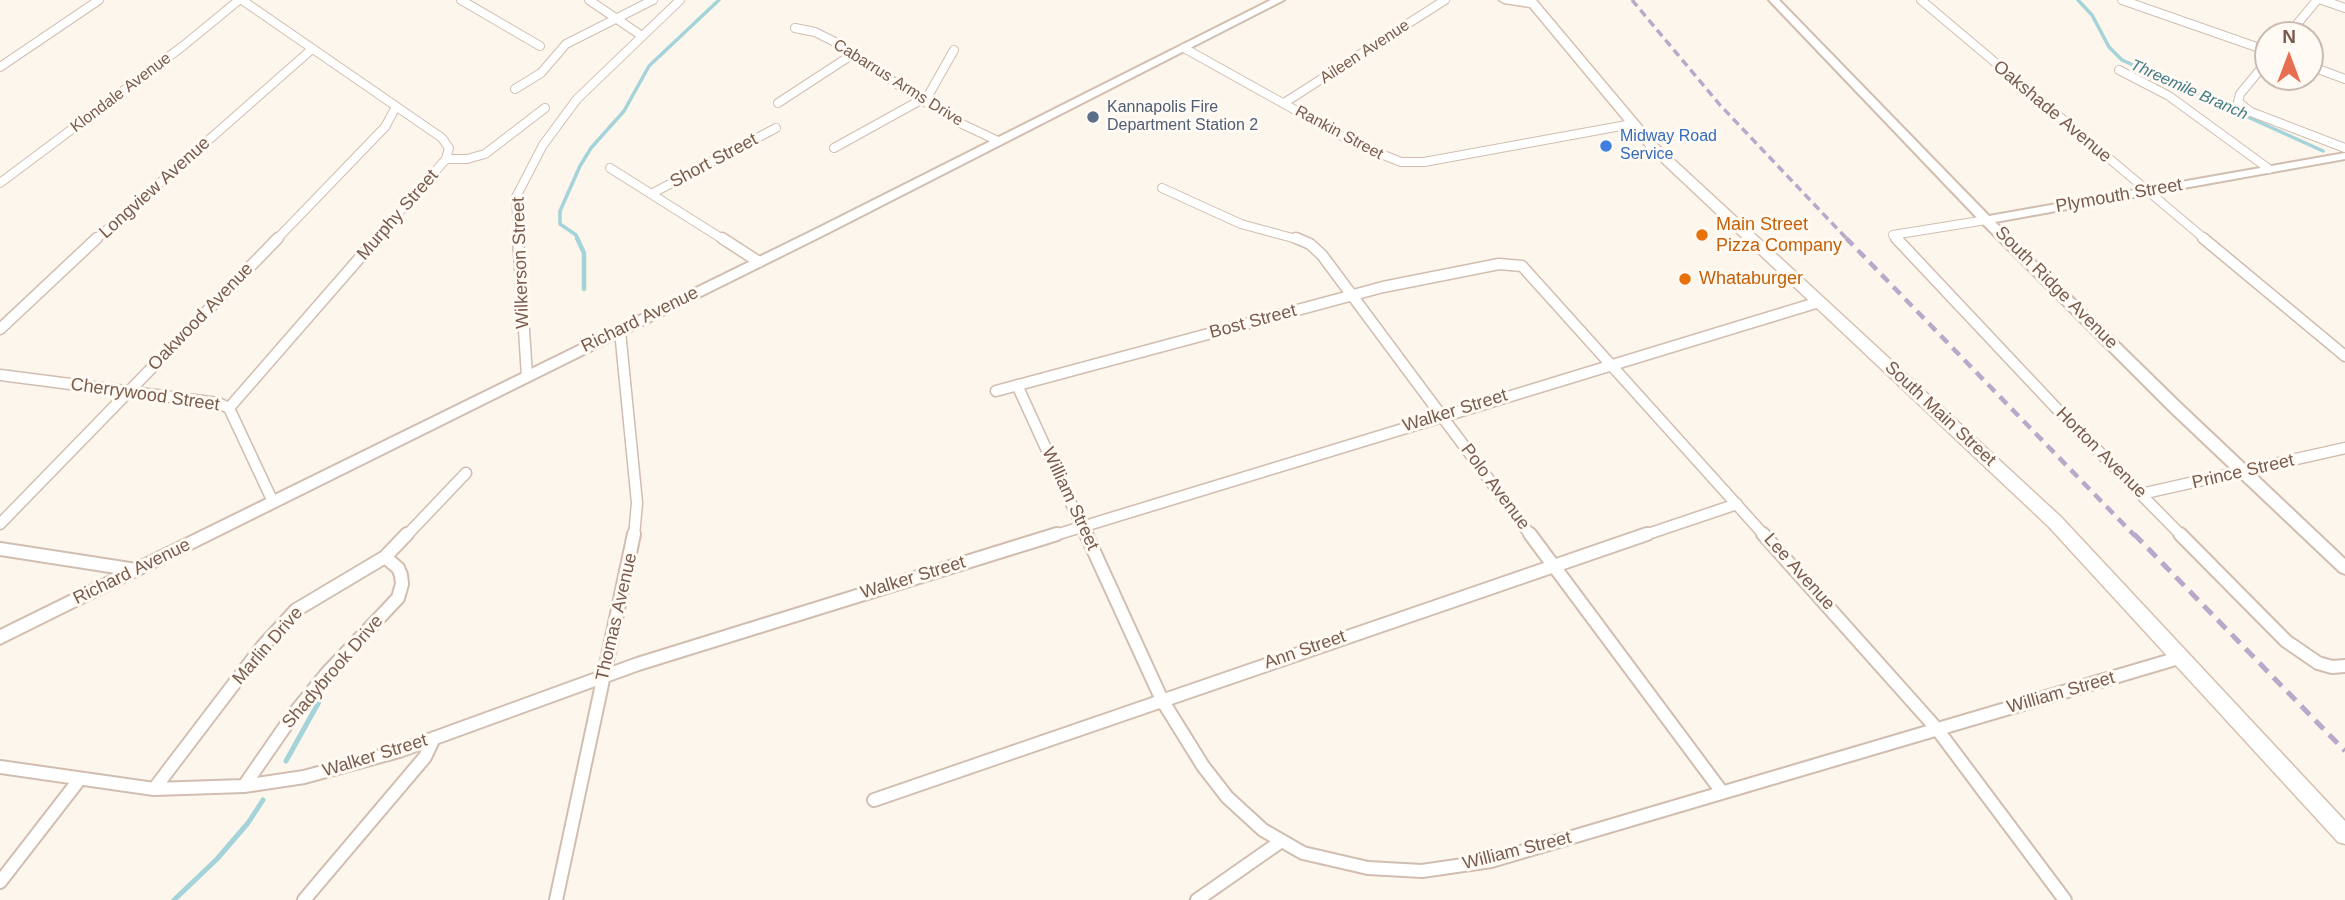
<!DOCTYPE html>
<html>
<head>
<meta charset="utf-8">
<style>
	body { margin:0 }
	#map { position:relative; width:2345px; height:900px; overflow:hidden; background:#fdf6ec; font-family:Helvetica,sans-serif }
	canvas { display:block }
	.north { position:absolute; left:2254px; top:21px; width:70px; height:70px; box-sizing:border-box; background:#fffaf3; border:2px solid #cabbb1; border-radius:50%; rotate:0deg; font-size:19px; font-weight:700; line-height:28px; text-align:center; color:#7a5c4d }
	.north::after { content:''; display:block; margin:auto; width:24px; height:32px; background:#e76f51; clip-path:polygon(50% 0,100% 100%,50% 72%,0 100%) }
</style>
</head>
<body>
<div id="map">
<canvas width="2345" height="900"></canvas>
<div class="north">N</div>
</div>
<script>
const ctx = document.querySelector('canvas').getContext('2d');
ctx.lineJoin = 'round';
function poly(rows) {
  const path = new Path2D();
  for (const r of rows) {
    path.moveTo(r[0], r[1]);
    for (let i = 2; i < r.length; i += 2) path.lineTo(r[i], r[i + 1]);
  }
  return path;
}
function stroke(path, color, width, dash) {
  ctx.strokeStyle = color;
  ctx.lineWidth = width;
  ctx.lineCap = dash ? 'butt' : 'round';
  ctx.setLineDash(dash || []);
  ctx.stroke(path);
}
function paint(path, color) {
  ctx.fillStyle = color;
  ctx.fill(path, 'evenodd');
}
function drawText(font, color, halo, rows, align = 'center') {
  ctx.font = font + ' Helvetica,sans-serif';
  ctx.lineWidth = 6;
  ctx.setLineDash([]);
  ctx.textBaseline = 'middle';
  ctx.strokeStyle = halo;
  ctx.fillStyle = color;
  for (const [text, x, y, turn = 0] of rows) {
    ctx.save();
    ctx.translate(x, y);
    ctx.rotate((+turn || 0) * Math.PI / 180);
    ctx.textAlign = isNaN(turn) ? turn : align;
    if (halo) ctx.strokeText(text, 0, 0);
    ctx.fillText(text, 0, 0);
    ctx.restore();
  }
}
const streamFar2 = poly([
	[2078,0,2092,15,2109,47,2122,60,2323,151],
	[578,240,576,235,560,224,560,211,580,166,591,148,624,111,649,66,719,0]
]);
const streamFar1 = poly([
	[577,238,584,253,584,289]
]);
const stream = poly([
	[286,761,320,700],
	[174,900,217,859,248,823,263,800]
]);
const minorFar2 = poly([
	[242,0,442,138,449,148,446,159,375,240],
	[461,0,540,46],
	[589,0,642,36],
	[1921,0,2206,240],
	[2122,0,2268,51],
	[2322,0,2345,8],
	[795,28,815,32,833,41,915,96,960,123,998,141],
	[2288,35,2317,0],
	[1184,48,1356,144,1401,162,1424,162,1632,124],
	[2268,60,2240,94,2238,102,2251,112,2345,148],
	[2310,66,2345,79],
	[0,67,99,0],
	[2119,70,2169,96,2269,169],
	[515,89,541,73,566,44,653,0],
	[778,103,853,54],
	[1284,103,1445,0],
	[834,148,928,96,954,50],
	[446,159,467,159,485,154,545,108],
	[610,168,724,240],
	[0,183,183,46,239,0],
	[1162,188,1241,224,1300,240],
	[651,194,776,128],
	[1893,235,1898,240],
	[1893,235,1986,220],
	[95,240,312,49],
	[276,240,385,127,396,107],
	[518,240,516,197,543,145,577,99,680,0]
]);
const minorFar1 = poly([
	[518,238,527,376],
	[722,238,759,262],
	[1296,238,1310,244,1322,255,1531,536],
	[1896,238,2057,409,2182,536],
	[2203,238,2345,356],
	[0,329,97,238],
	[620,331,637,503,634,536],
	[0,375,218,403,229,408,273,502],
	[1017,385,1086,536],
	[996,391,1383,287,1499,264,1522,266,1765,536],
	[229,408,377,238],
	[2141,494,2345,448],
	[0,524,278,238],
	[406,536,466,473],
	[1052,536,1819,302],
	[1642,536,1737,504]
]);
const minor = poly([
	[1086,534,1162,700,1203,766,1227,797,1263,830,1303,853,1368,868,1422,871,1491,861,2182,657],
	[1530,534,1722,792],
	[1763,534,1937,729,2065,900],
	[2180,534,2286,641,2318,663,2332,667,2345,666],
	[0,549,136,570],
	[0,767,154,789,244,786,304,777,399,751,638,664,1057,534],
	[244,786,293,715,327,673,398,598,402,584,401,575,398,568,385,557],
	[154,789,262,647,296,610,385,557,407,534],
	[874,800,1647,534],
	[0,882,79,780],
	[304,900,425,757,434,738],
	[556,900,634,534],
	[1197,900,1280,842]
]);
const tertiary = poly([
	[1271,0,1284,0,824,235,0,644,0,630,816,229,1271,0],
	[1769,0,1779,0,1989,216,2345,153,2345,159,1995,222,2179,402,2345,559,2345,574,2340,572,2169,410,1982,223,1769,0]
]);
const secondary = poly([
	[1499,0,1536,0,1656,143,2061,517,2345,821,2345,844,2338,842,2049,527,1648,149,1530,7,1504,3,1499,0]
]);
const railFar2 = poly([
	[1632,0,1720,105,1848,240]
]);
const railFar1 = poly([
	[1846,238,2135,536]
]);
const rail = poly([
	[2134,534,2345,751]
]);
const markers = [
	[1093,117,7,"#5c6f8a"],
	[1606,146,7,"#3f7fe0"],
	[1702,235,7,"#e8710a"],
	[1685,279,7,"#e8710a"]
];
const farStreetnames = [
	["Aileen Avenue",1365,52,-33],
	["Cabarrus Arms Drive",898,83,32],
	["Klondale Avenue",121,93,-37],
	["Rankin Street",1339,133,28]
];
const farWaternames = [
	["Threemile Branch",2189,90,24]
];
const farServicenames = [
	["Kannapolis Fire",1107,108],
	["Department Station 2",1107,126]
];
const farShopnames = [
	["Midway Road",1620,137],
	["Service",1620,155]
];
const streetNames = [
	["Oakshade Avenue",2052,112,40],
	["Short Street",714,161,-28],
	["Longview Avenue",155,188,-42],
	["Plymouth Street",2119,196,-10],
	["Murphy Street",398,215,-49],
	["Wilkerson Street",521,263,-92],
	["South Ridge Avenue",2056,288,45],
	["Oakwood Avenue",201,317,-46],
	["Richard Avenue",640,320,-26],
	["Bost Street",1253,322,-15],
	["Cherrywood Street",145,395,8],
	["Walker Street",1455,411,-17],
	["South Main Street",1940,414,43],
	["Horton Avenue",2101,453,45],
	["Prince Street",2243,472,-13],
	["Polo Avenue",1495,487,53],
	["William Street",1070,499,65],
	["Richard Avenue",132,572,-26],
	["Lee Avenue",1799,572,48],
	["Walker Street",913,578,-17],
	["Thomas Avenue",617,617,-77],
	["Marlin Drive",268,646,-49],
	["Ann Street",1305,650,-19],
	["Shadybrook Drive",333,672,-49],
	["William Street",2061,693,-16],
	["Walker Street",375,756,-17],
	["William Street",1517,851,-14]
];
const foodNames = [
	["Main Street",1716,225],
	["Pizza Company",1716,246],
	["Whataburger",1699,279]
];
stroke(streamFar2, '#a5d3da', 3.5);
stroke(streamFar1, '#a5d3da', 4.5);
stroke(stream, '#a5d3da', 5);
stroke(minorFar2, '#d1beb0', 10);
stroke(minorFar1, '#d1beb0', 13);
stroke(minor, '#d1beb0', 16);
stroke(tertiary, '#d1beb0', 4);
stroke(secondary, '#d6c0b0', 3);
stroke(minorFar2, '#fff', 8);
stroke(minorFar1, '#fff', 10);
stroke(minor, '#fff', 12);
paint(tertiary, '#fff');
paint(secondary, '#fff');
stroke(railFar2, '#b9a8c9', 3.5, [8, 5]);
stroke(railFar1, '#b9a8c9', 4.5, [10, 7]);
stroke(rail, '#b9a8c9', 5, [12, 8]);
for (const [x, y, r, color] of markers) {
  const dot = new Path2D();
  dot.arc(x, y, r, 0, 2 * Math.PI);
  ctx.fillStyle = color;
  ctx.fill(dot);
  stroke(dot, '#fffaf3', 2.5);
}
drawText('16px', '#7a5c4d', '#fffaf3', farStreetnames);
drawText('italic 16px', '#437c86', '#fffaf3', farWaternames);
drawText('16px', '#4e5e75', '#fffaf3', farServicenames, 'left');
drawText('16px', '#366cbe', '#fffaf3', farShopnames, 'left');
drawText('18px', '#7a5c4d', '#fffaf3', streetNames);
drawText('18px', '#c56008', '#fffaf3', foodNames, 'left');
</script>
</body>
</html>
